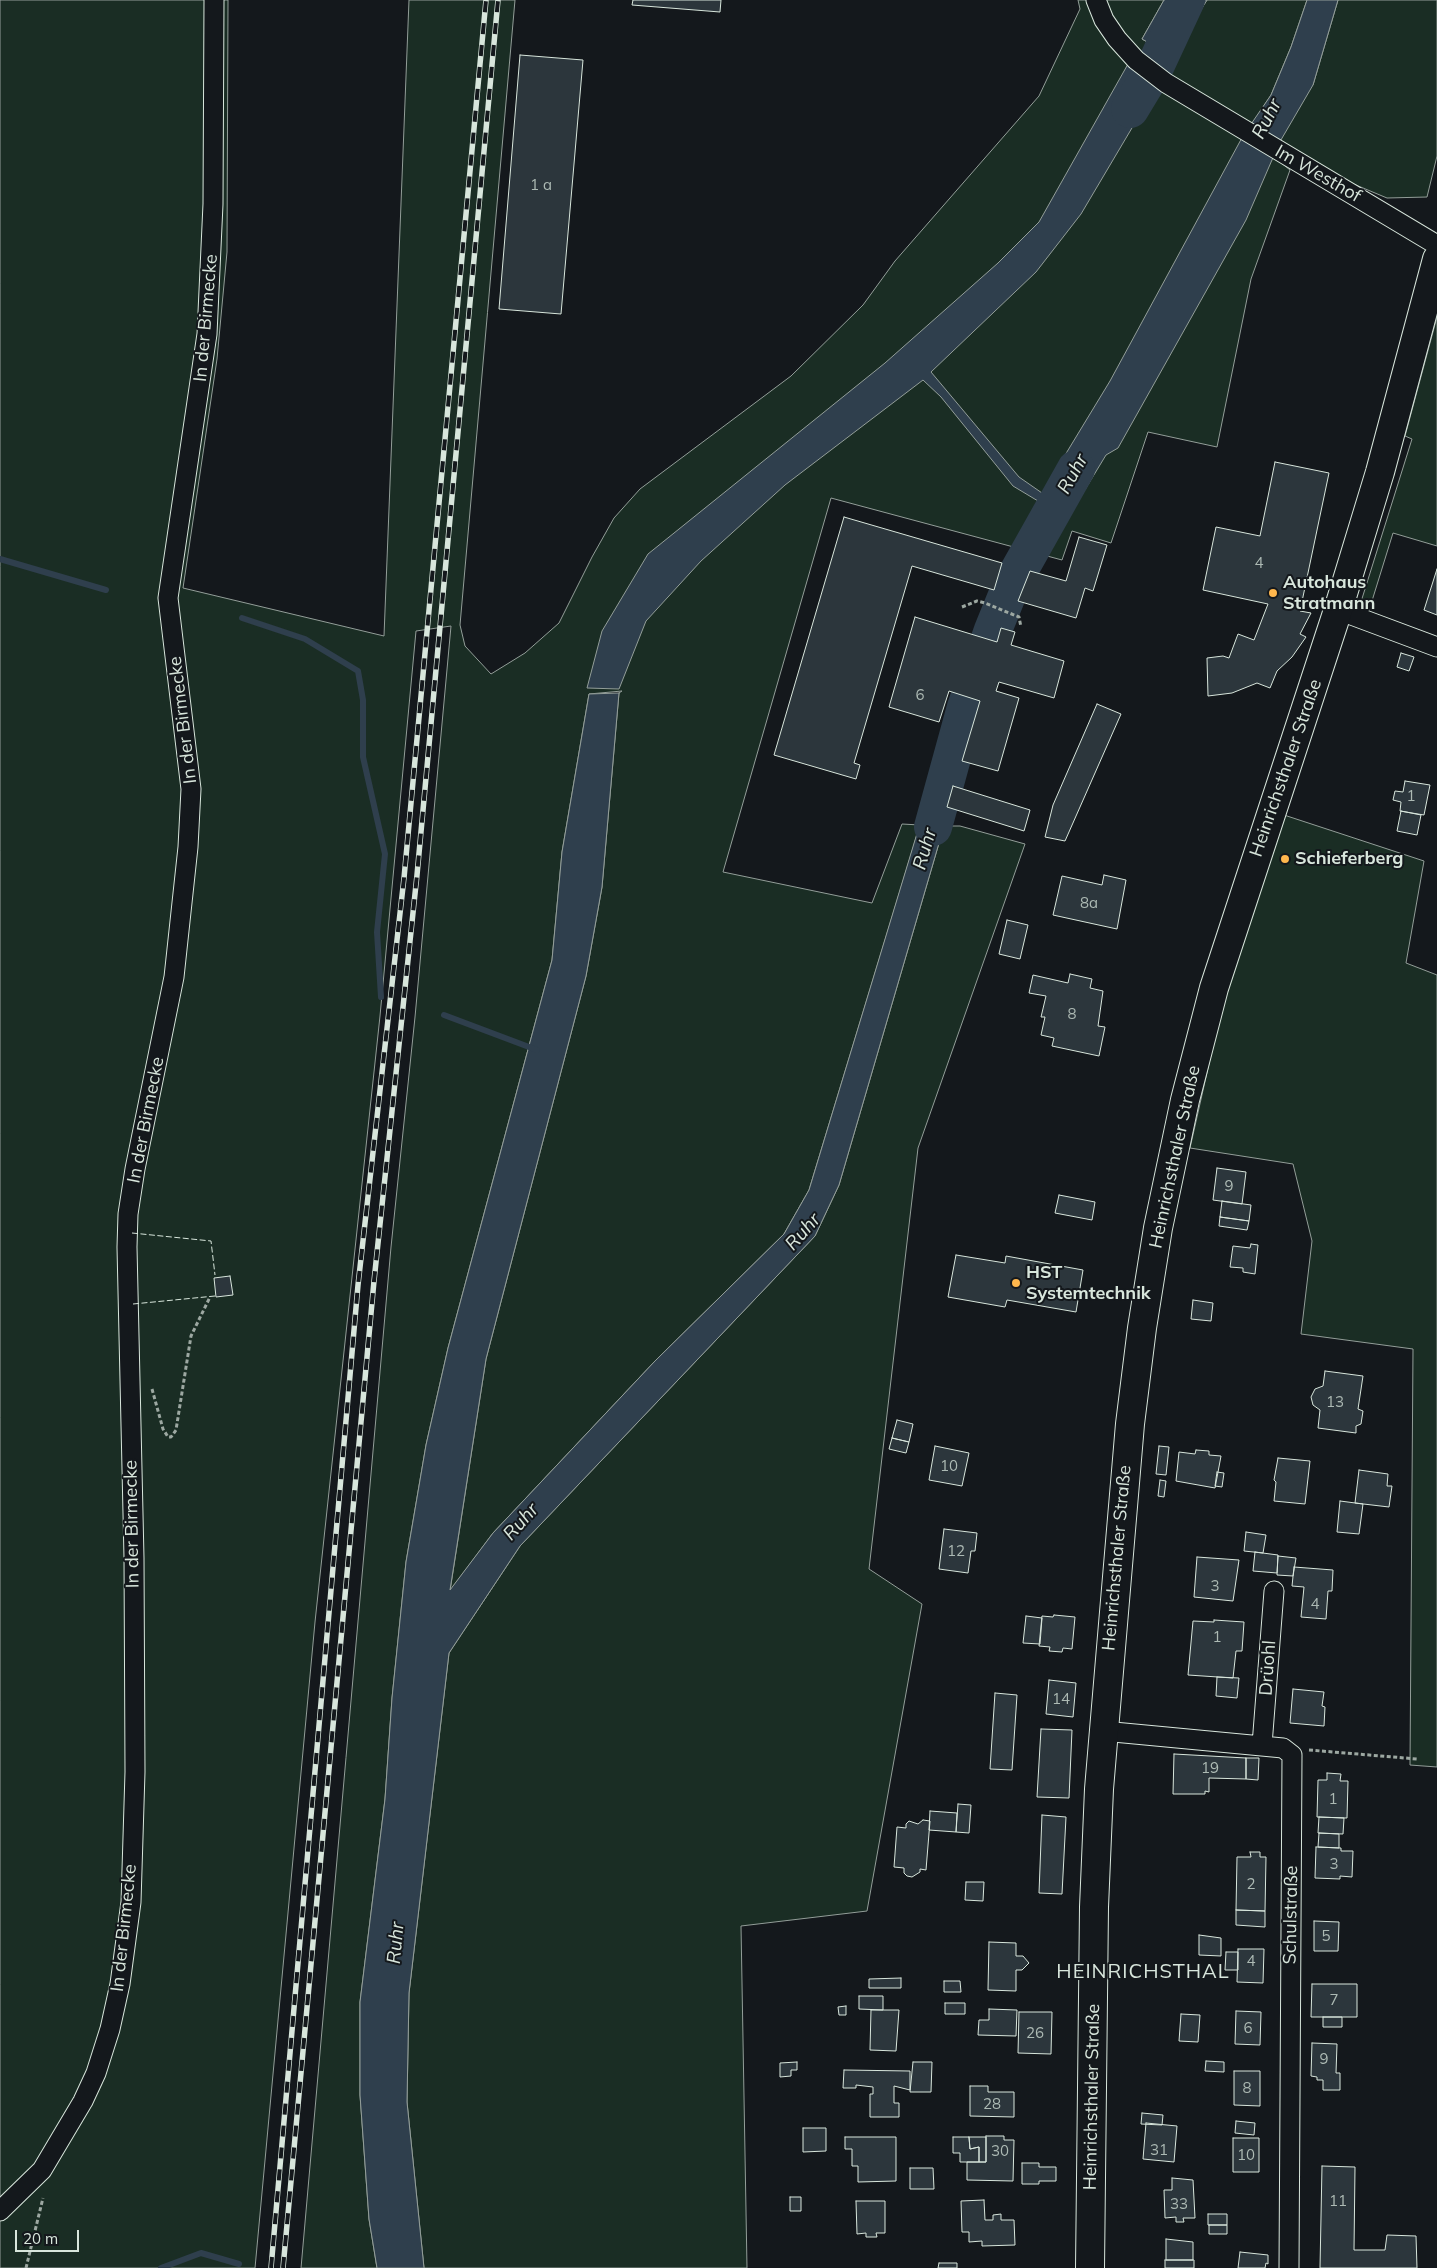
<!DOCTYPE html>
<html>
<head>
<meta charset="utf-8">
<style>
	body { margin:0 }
	#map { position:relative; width:1437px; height:2268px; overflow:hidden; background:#14181c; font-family:Mulish,sans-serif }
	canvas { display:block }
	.scale { position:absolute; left:15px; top:2230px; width:64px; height:22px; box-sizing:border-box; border:2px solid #d8e6dc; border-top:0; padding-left:6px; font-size:15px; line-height:18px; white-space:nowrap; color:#d8e6dc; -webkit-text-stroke:4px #14181c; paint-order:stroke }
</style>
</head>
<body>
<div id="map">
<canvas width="1437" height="2268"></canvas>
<div class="scale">20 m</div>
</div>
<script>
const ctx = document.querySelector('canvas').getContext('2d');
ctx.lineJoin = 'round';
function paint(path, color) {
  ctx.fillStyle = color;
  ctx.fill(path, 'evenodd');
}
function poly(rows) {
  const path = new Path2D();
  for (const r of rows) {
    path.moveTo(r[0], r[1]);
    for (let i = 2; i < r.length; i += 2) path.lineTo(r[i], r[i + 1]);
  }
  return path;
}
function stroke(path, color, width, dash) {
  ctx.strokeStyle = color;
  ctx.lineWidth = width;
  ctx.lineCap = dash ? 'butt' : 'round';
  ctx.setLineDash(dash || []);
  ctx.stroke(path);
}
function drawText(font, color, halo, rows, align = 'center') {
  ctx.font = font + ' Mulish,sans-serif';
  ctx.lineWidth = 4;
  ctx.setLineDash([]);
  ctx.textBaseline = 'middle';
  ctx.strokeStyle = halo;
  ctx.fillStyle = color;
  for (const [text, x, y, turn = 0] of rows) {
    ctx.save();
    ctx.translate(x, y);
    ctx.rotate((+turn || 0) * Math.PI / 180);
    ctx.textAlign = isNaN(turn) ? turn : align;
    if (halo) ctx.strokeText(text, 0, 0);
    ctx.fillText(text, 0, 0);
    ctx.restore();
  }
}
const green = poly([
	[0,0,228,0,227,252,217,359,183,588,384,636,409,0,515,0,460,625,465,646,491,674,525,653,559,623,592,557,614,518,640,489,791,376,863,305,895,261,1039,96,1080,9,1078,0,1164,0,1142,39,1171,56,1207,0,1307,0,1291,47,1271,95,1250,127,1313,85,1338,0,1437,0,1437,156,1427,197,1387,198,1308,165,1235,126,1290,170,1251,279,1217,447,1148,432,1111,543,1072,531,1062,560,831,498,723,872,872,903,902,824,920,825,809,1190,784,1234,655,1361,493,1533,450,1591,486,1359,586,976,602,887,619,693,622,691,589,694,562,852,552,960,448,1348,426,1445,406,1562,392,1698,385,1799,360,2002,360,2095,369,2219,377,2268,301,2268,391,1247,415,1017,451,626,416,631,380,1016,315,1622,255,2268,0,2268,0,0],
	[1437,317,1437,546,1393,533,1367,617,1360,605,1412,439,1405,436,1437,317],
	[1284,815,1424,861,1406,963,1437,975,1437,1767,1410,1765,1413,1349,1301,1334,1312,1241,1293,1164,1190,1148,1229,975,1284,815],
	[944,826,960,826,1025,844,918,1148,869,1569,922,1604,867,1911,741,1926,747,2268,424,2268,407,2102,409,1993,449,1653,520,1546,815,1236,839,1185,944,826]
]);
const water = poly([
	[1164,0,1207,0,1172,56,1142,39,1164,0],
	[1307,0,1338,0,1313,85,1278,145,1249,127,1271,95,1291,47,1307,0],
	[1128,64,1158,84,1081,214,1036,272,931,372,1019,477,1042,493,1110,381,1244,134,1275,153,1246,220,1118,448,1106,455,1066,521,1036,505,1038,501,1013,486,941,397,923,380,785,485,701,561,646,621,619,689,587,688,602,631,648,554,885,363,998,263,1039,222,1128,64],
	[619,693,602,887,586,976,486,1359,450,1590,493,1533,655,1361,784,1234,809,1190,935,774,953,778,945,811,944,826,839,1185,815,1236,520,1546,449,1653,409,1993,407,2102,424,2268,377,2268,369,2219,360,2095,360,2002,385,1799,392,1698,406,1562,426,1445,448,1348,552,960,562,852,589,694,619,693]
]);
const stream = poly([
	[0,559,106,590],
	[242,618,305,639,358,671,363,700,363,757,385,854,377,932,381,997],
	[444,1015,537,1050],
	[161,2268,201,2253,239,2264]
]);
const river = poly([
	[1130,109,1153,71,1186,0],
	[933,827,966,707,993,630,1012,583,1076,469]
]);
const building = poly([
	[633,0,721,0,720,12,632,5,633,0],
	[520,55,583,60,561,314,499,309,520,55],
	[1275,462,1329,473,1300,611,1311,613,1300,634,1306,637,1292,657,1277,671,1270,688,1257,683,1232,693,1208,696,1207,658,1223,656,1229,658,1238,634,1254,640,1268,604,1203,590,1216,527,1260,536,1275,462],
	[844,517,1002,563,994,590,912,566,854,763,860,765,856,779,774,755,844,517],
	[1079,537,1107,545,1093,591,1085,588,1076,618,1018,601,1030,571,1066,581,1079,537],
	[1437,569,1437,615,1424,610,1437,569],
	[915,617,997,642,1001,628,1015,632,1011,645,1064,661,1054,698,999,682,996,691,1019,698,998,771,962,761,980,701,949,691,939,722,889,707,915,617],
	[1401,653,1414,657,1409,671,1397,667,1401,653],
	[1097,704,1121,714,1065,841,1045,837,1053,805,1097,704],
	[1405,781,1430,785,1424,815,1400,811,1401,802,1393,800,1395,791,1403,792,1405,781],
	[953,786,1030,810,1024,831,947,807,953,786],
	[1401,811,1421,815,1417,835,1397,831,1401,811],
	[1104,875,1126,880,1117,929,1053,915,1062,876,1102,885,1104,875],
	[1007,920,1028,925,1020,959,999,954,1007,920],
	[1070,974,1092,979,1090,988,1103,991,1098,1026,1105,1027,1099,1056,1052,1046,1054,1038,1041,1035,1045,1017,1041,1017,1046,996,1029,993,1033,975,1068,983,1070,974],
	[1217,1168,1246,1172,1242,1204,1213,1200,1217,1168],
	[1059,1195,1095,1202,1092,1220,1055,1213,1059,1195],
	[1222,1201,1251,1205,1249,1221,1220,1217,1222,1201],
	[1220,1217,1249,1221,1247,1230,1219,1226,1220,1217],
	[1251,1244,1258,1245,1255,1274,1243,1272,1243,1268,1230,1267,1233,1246,1250,1248,1251,1244],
	[956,1255,1005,1263,1006,1256,1083,1270,1076,1312,1007,1300,1005,1307,948,1297,956,1255],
	[230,1276,233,1295,216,1297,214,1278,230,1276],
	[1193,1300,1213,1303,1211,1321,1191,1319,1193,1300],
	[1325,1371,1363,1376,1358,1409,1363,1411,1361,1424,1356,1426,1356,1433,1318,1428,1320,1410,1313,1405,1311,1397,1315,1389,1323,1386,1325,1371],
	[897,1420,913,1424,909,1442,892,1438,897,1420],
	[892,1438,909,1442,906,1453,889,1449,892,1438],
	[935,1446,969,1453,962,1486,929,1480,935,1446],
	[1159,1446,1169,1447,1166,1475,1156,1474,1159,1446],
	[1196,1450,1209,1451,1209,1455,1221,1456,1215,1488,1176,1481,1179,1452,1195,1454,1196,1450],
	[1278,1458,1310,1461,1305,1504,1274,1501,1276,1482,1274,1480,1278,1458],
	[1359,1470,1388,1474,1387,1486,1392,1486,1389,1507,1355,1503,1359,1470],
	[1217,1472,1224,1473,1222,1487,1215,1486,1217,1472],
	[1160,1480,1166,1481,1164,1497,1158,1496,1160,1480],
	[1340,1501,1363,1504,1359,1534,1337,1532,1340,1501],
	[944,1529,977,1533,975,1551,971,1551,968,1573,939,1569,944,1529],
	[1246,1532,1266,1535,1263,1553,1244,1551,1246,1532],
	[1255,1552,1278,1555,1277,1573,1253,1571,1255,1552],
	[1278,1556,1296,1558,1293,1576,1277,1575,1278,1556],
	[1197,1557,1239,1560,1233,1601,1194,1597,1197,1557],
	[1294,1567,1333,1570,1332,1591,1328,1591,1326,1619,1301,1617,1304,1587,1292,1586,1294,1567],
	[1054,1615,1075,1617,1072,1649,1063,1648,1062,1652,1049,1651,1050,1647,1039,1646,1042,1616,1053,1617,1054,1615],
	[1026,1616,1042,1618,1040,1644,1023,1643,1026,1616],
	[1214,1620,1244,1622,1242,1651,1236,1651,1233,1678,1188,1675,1193,1621,1214,1622,1214,1620],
	[1217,1677,1239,1678,1237,1698,1216,1696,1217,1677],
	[1049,1680,1076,1683,1073,1717,1046,1714,1049,1680],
	[1293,1689,1324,1692,1322,1706,1325,1707,1324,1726,1290,1723,1293,1689],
	[995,1693,1017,1695,1012,1770,990,1769,995,1693],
	[1041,1729,1072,1730,1069,1798,1037,1797,1041,1729],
	[1174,1754,1246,1758,1246,1779,1209,1778,1209,1792,1205,1791,1205,1794,1173,1794,1174,1754],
	[1246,1758,1259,1758,1258,1780,1246,1779,1246,1758],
	[1327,1773,1341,1774,1340,1781,1348,1781,1347,1818,1317,1817,1318,1780,1327,1780,1327,1773],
	[958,1804,971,1805,969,1833,956,1832,958,1804],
	[930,1811,957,1813,956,1832,929,1830,930,1811],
	[1042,1815,1066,1817,1062,1894,1039,1893,1042,1815],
	[1319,1817,1344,1818,1343,1834,1318,1833,1319,1817],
	[923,1820,930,1821,926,1870,920,1869,920,1872,912,1877,907,1876,904,1873,904,1868,894,1867,897,1827,906,1828,906,1824,909,1821,918,1824,923,1820],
	[1319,1833,1339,1834,1339,1848,1318,1847,1319,1833],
	[1316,1847,1341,1848,1341,1851,1353,1851,1352,1877,1340,1876,1340,1879,1315,1878,1316,1847],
	[1250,1852,1260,1852,1260,1857,1266,1857,1265,1911,1236,1910,1237,1857,1251,1857,1250,1852],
	[966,1882,984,1882,983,1901,965,1900,966,1882],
	[1236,1910,1265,1911,1265,1927,1236,1925,1236,1910],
	[1314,1921,1339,1922,1338,1951,1314,1951,1314,1921],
	[1199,1935,1221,1938,1221,1956,1199,1955,1199,1935],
	[989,1942,1016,1943,1016,1956,1023,1956,1029,1963,1022,1970,1016,1970,1016,1991,988,1990,989,1942],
	[1238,1949,1264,1949,1263,1983,1237,1982,1238,1949],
	[1226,1952,1238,1952,1238,1970,1225,1970,1226,1952],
	[901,1978,901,1988,869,1988,869,1979,901,1978],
	[944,1981,960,1981,961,1992,944,1992,944,1981],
	[1312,1984,1357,1984,1357,2017,1311,2017,1312,1984],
	[859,1996,883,1996,883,2010,859,2009,859,1996],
	[945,2003,965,2003,965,2014,945,2014,945,2003],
	[846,2006,846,2015,839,2015,838,2007,846,2006],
	[989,2009,1017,2010,1016,2036,978,2035,979,2020,989,2020,989,2009],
	[871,2010,899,2010,896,2051,870,2050,871,2010],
	[1236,2011,1261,2012,1260,2045,1235,2044,1236,2011],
	[1019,2012,1052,2012,1051,2054,1018,2053,1019,2012],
	[1181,2014,1200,2015,1198,2042,1179,2041,1181,2014],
	[1323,2017,1342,2017,1342,2027,1323,2027,1323,2017],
	[1312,2043,1337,2044,1336,2073,1340,2073,1340,2090,1323,2090,1323,2080,1317,2080,1317,2077,1311,2076,1312,2043],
	[1206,2061,1224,2062,1224,2072,1205,2071,1206,2061],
	[797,2062,797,2070,791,2070,791,2076,780,2077,780,2063,797,2062],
	[913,2062,932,2062,931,2092,910,2092,913,2062],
	[844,2070,910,2071,910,2090,894,2086,894,2103,899,2103,899,2117,870,2117,870,2094,873,2094,873,2087,856,2085,856,2088,843,2088,844,2070],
	[1234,2071,1260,2071,1260,2106,1234,2105,1234,2071],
	[970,2086,988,2086,988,2092,1014,2092,1014,2117,970,2116,970,2086],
	[1142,2113,1163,2115,1162,2125,1141,2124,1142,2113],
	[1236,2121,1255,2123,1254,2135,1235,2133,1236,2121],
	[1146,2123,1177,2126,1174,2162,1143,2159,1146,2123],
	[803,2128,826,2128,826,2151,803,2152,803,2128],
	[986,2136,1004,2136,1004,2140,1014,2140,1013,2181,967,2180,967,2162,986,2162,986,2136],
	[845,2137,896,2137,896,2181,858,2182,858,2166,852,2166,852,2149,845,2149,845,2137],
	[953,2137,969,2137,970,2149,979,2147,979,2162,960,2162,960,2153,953,2153,953,2137],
	[969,2137,986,2137,986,2162,979,2162,979,2147,970,2149,969,2137],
	[1233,2138,1259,2138,1259,2172,1233,2172,1233,2138],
	[1022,2163,1039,2163,1039,2167,1056,2167,1056,2181,1039,2181,1039,2184,1022,2184,1022,2163],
	[1322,2166,1355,2167,1354,2250,1385,2250,1387,2235,1416,2236,1417,2268,1320,2268,1322,2166],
	[910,2168,933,2168,934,2189,910,2189,910,2168],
	[1172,2178,1193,2180,1195,2218,1183,2218,1184,2222,1176,2222,1176,2217,1165,2218,1164,2190,1172,2190,1172,2178],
	[790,2197,801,2197,801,2211,790,2211,790,2197],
	[984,2200,985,2220,993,2220,993,2215,1001,2214,1001,2220,1014,2220,1015,2245,982,2246,982,2241,969,2242,969,2232,962,2232,961,2201,984,2200],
	[856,2201,885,2201,885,2233,876,2233,877,2237,866,2237,866,2233,857,2234,856,2201],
	[1208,2214,1227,2214,1227,2225,1208,2225,1208,2214],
	[1209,2225,1227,2225,1227,2234,1209,2234,1209,2225],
	[1166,2239,1193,2242,1193,2260,1166,2260,1166,2239],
	[1240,2252,1268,2255,1268,2264,1266,2263,1265,2268,1238,2268,1240,2252],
	[1165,2260,1194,2260,1194,2268,1165,2268,1165,2260],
	[939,2263,957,2263,957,2268,938,2268,939,2263]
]);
const path = poly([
	[962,607,977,601,985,603,1019,617,1021,627],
	[152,1389,163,1429,168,1437,171,1437,176,1430,191,1336,210,1297],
	[1309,1750,1417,1759],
	[26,2268,43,2198]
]);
const minor = poly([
	[1096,0,1104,20,1117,39,1136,60,1166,83,1437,245],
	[1338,610,1437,647],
	[1103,1731,1283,1748,1292,1755,1289,2268],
	[1262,1745,1274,1591],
	[0,2211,42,2170,83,2101,96,2073,110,2029,120,1984,131,1902,135,1772,134,1558,127,1247,128,1214,135,1169,174,977,188,847,191,789,168,598,207,334,213,204,214,0]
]);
const secondary = poly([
	[1090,2268,1094,1907,1099,1789,1130,1424,1142,1328,1158,1228,1185,1100,1214,988,1338,610,1380,472,1437,259]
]);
const rail = poly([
	[271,2268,358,1285,404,878,486,0],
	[283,2268,374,1281,417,875,498,0]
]);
const fence = poly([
	[132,1233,211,1241,215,1275],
	[133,1304,215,1296]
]);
const markers = [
	[1273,593,5,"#ffb74d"],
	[1285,859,5,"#ffb74d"],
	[1016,1283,5,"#ffb74d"]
];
const numberNames = [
	["1 a",541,185],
	["4",1259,563],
	["6",920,695],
	["1",1411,796],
	["8a",1089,903],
	["8",1072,1014],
	["9",1229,1186],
	["13",1335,1402],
	["10",949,1466],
	["12",956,1551],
	["3",1215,1586],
	["4",1315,1604],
	["1",1217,1637],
	["14",1061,1699],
	["19",1210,1768],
	["1",1333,1799],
	["3",1334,1864],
	["2",1251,1884],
	["5",1326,1936],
	["4",1251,1961],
	["7",1334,2000],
	["6",1248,2028],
	["26",1035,2033],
	["9",1324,2059],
	["8",1247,2088],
	["28",992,2104],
	["31",1159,2150],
	["30",1000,2151],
	["10",1246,2155],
	["11",1338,2201],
	["33",1179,2204]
];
const streetNames = [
	["Im Westhof",1318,174,30],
	["In der Birmecke",206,318,-85],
	["In der Birmecke",183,720,-97],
	["Heinrichsthaler Straße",1286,768,-71],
	["In der Birmecke",146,1120,-79],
	["Heinrichsthaler Straße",1175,1157,-78],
	["In der Birmecke",132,1524,-91],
	["Heinrichsthaler Straße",1117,1558,-85],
	["Drüohl",1268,1668,-86],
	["Schulstraße",1291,1915,-89],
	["In der Birmecke",124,1928,-84],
	["Heinrichsthaler Straße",1092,2097,-89]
];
const poiNames = [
	["Autohaus",1283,583],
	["Stratmann",1283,604],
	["Schieferberg",1295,859],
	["HST",1026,1273],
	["Systemtechnik",1026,1294]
];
const waterNames = [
	["Ruhr",1267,119,-63],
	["Ruhr",1073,474,-61],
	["Ruhr",925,849,-74],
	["Ruhr",803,1232,-48],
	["Ruhr",521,1522,-48],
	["Ruhr",396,1943,-85]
];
const quarterNames = [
	["HEINRICHSTHAL",1143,1972]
];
paint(green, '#1a2d24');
stroke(green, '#939e99', 1);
paint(water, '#2f3f4d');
stroke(water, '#939e99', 1);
stroke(stream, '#2f3f4d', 6);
stroke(river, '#2f3f4d', 38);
paint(building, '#2c363c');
stroke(building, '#d8e6dc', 1);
stroke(minor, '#d8e6dc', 21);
stroke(secondary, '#d8e6dc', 30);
stroke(path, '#9da8a2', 3, [4, 2.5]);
stroke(minor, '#14181c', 19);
stroke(secondary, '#14181c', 28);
stroke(rail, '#d8e6dc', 5.5);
stroke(rail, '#14181c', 4, [11]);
stroke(fence, '#d8e6dc', 1, [6, 2.5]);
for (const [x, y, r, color] of markers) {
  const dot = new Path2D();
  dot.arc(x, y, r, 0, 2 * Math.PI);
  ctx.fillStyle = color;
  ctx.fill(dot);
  stroke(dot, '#14181c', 2);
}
drawText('15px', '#adbab4', null, numberNames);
drawText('18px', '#d8e6dc', '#14181c', streetNames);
drawText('bold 18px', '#d8e6dc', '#14181c', poiNames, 'left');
drawText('italic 19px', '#d8e6dc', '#14181c', waterNames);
ctx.letterSpacing = '1px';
drawText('20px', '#d8e6dc', '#14181c', quarterNames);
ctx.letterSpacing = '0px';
</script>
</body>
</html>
